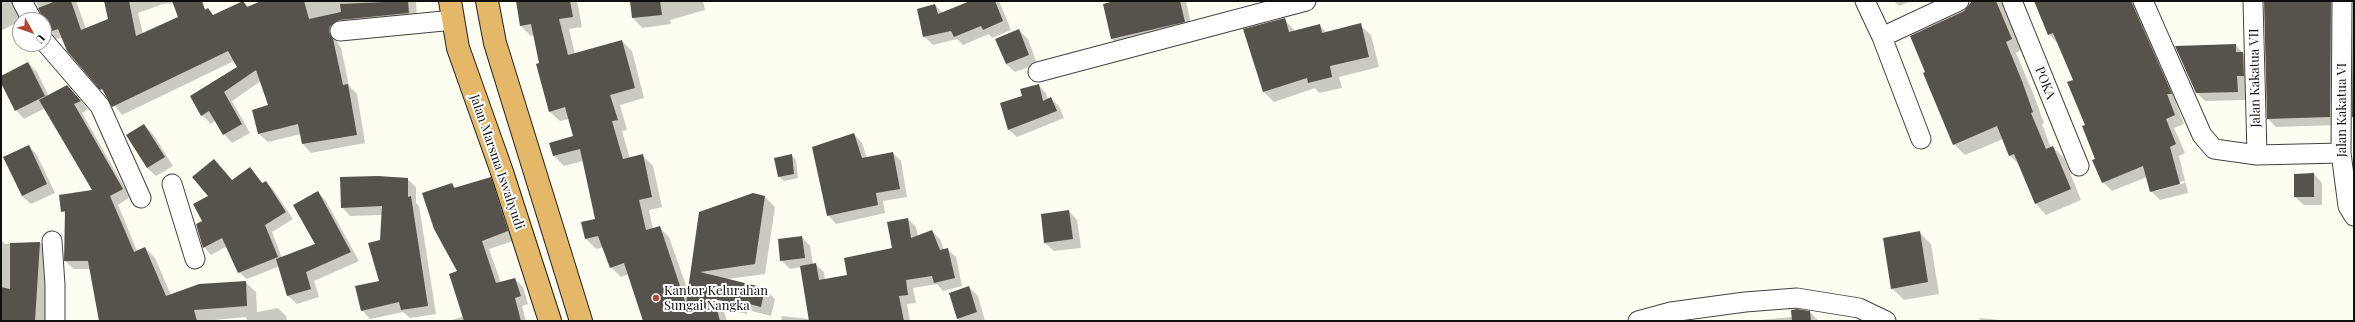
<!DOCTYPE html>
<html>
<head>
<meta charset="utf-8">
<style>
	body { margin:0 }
	#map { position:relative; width:2355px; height:322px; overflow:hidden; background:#fefdf2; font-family:"Playfair Display",serif }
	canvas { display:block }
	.frame { position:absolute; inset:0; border:2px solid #0f0f0f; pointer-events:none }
	.north { position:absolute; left:12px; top:12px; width:40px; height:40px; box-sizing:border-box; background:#fff; border:1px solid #9f9f9f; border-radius:50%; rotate:130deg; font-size:11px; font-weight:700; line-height:16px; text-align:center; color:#0f0f0f }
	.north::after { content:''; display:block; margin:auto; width:14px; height:18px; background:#b04635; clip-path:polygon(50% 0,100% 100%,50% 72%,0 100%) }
</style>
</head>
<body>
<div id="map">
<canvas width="2355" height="322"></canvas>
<div class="frame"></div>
<div class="north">U</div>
</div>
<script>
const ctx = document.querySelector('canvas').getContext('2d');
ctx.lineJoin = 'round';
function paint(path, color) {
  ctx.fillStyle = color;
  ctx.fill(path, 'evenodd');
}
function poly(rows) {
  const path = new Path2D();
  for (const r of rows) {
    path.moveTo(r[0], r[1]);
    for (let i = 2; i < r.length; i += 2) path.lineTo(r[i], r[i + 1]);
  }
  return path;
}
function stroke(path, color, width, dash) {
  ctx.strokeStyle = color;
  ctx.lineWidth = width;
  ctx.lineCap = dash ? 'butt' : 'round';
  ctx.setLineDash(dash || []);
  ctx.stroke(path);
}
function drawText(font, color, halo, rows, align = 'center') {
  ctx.font = font + ' "Playfair Display",serif';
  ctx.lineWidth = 4;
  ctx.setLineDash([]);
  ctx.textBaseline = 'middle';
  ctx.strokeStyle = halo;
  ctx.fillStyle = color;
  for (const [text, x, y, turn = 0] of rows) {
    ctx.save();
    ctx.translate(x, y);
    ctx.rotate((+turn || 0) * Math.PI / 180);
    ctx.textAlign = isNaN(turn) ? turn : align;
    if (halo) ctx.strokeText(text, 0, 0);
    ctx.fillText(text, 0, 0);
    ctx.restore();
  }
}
const shadow = poly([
	[1,1,25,1,23,19,1,31],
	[35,1,76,1,86,29,109,19,105,1,200,1,163,4,138,13,143,34,203,7,214,16,244,2,249,7,264,1,416,1,417,22,338,36,337,42,341,48,349,86,357,94,365,143,311,153,303,144,301,134,268,142,259,134,270,106,261,81,232,101,250,133,232,143,224,134,216,120,211,124,202,115,238,68,234,61,122,115,63,38,54,39,46,30,43,15],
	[517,1,577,1,582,27,569,29,575,54,622,41,632,51,644,98,620,105,627,130,622,131,630,159,643,156,653,166,662,207,649,210,653,229,659,227,669,237,689,294,700,213,765,197,775,207,765,274,727,279,765,289,775,299,771,316,748,310,747,314,723,309,727,321,644,321,629,274,621,277,611,267,604,247,596,249,586,239,583,223,596,220,583,161,564,166,554,156,550,143,575,137,569,119,560,121,549,111,534,35,531,36,521,26],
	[631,1,703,1,705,10,670,20,671,24,642,28,633,18],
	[973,1,999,1,1011,30,992,38,989,34,963,45,957,39,933,45,924,36,935,5,943,13],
	[1118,1,1186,1,1192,30,1121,47,1112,39],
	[1894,1,1911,1,1899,6],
	[1975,1,2000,1,2003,5,2022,50,2016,53,2033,93,2044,123,2042,124,2051,148,2053,147,2064,158,2081,200,2046,215,2036,204,2020,165,2010,156,2003,139,1965,155,1954,144,1926,73,1964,12],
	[2035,1,2136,1,2180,103,2176,103,2184,124,2174,128,2185,153,2179,156,2188,193,2160,200,2151,191,2147,177,2112,191,2103,182,2074,80,2058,44,2049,34],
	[2184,181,2185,183,2156,191,2156,189],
	[2265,1,2344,1,2338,125,2276,127,2268,119],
	[2354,1,2354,160,2353,152],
	[1284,19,1295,31,1320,26,1327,33,1360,25,1371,35,1379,67,1339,77,1342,88,1319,93,1315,88,1274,102,1263,91],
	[1019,30,1028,39,1037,64,1015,72,1006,64],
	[2236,45,2251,62,2252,84,2245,84,2246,100,2205,101,2196,92],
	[28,63,37,72,49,96,67,86,88,109,82,113,130,197,118,205,137,251,145,248,155,258,171,295,245,282,256,292,257,312,278,308,286,316,287,321,247,321,246,317,204,321,100,321,90,269,74,269,65,261,66,215,62,211,94,191,45,108,24,119,16,110,1,81,1,77],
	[1038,85,1046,93,1048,100,1051,99,1059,106,1064,118,1017,137,1009,130,1001,103,1023,96],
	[144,125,153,134,173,166,156,176,147,168],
	[854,134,862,143,867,158,893,153,901,161,907,197,883,201,885,213,836,224,828,215],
	[29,146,37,155,55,193,31,204,22,196,5,158],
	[791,155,796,160,798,178,784,181,779,177,775,159],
	[250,168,263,184,266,182,273,189,293,219,272,232,282,258,317,244,318,192,326,201,359,261,314,281,319,297,297,304,288,296,280,266,247,279,239,272,227,246,211,255,204,247,203,221,210,196],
	[2314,174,2322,183,2322,205,2304,205,2295,197],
	[490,178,499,187,516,240,489,249,501,283,515,279,523,287,528,304,522,306,526,321,449,321,464,316,452,184,456,188],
	[407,179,416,187,416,203,419,206,436,314,410,318,403,312,370,319,362,310,380,281,382,215,350,216,342,207],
	[1069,211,1077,220,1081,248,1054,251,1045,243],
	[908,219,916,227,918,236,932,231,940,239,944,250,947,249,956,257,962,286,943,291,937,284,913,288,916,303,907,304,910,321,781,321,782,316,809,319,801,267,790,269,781,260,802,237,810,246,813,264,815,264,824,272,825,280,848,276,893,249],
	[1919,232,1931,244,1939,294,1904,300,1892,288],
	[1,240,5,244,41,243,50,252,45,321,1,321],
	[969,287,978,296,985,321,960,321,958,318],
	[1810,312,1819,321,1750,321,1792,317],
	[1980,318,2009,321,1979,321]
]);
const building = poly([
	[56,1,71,1,81,30,108,19,104,1,129,1,136,36,178,17,172,1,202,1,205,10,208,8,213,15,243,1,247,7,261,1,304,1,309,19,341,12,340,4,408,1,409,13,339,20,330,26,329,32,333,39,343,85,348,84,357,135,302,144,298,124,258,134,252,110,268,105,256,70,224,92,242,124,223,135,209,111,201,116,190,96,237,67,228,51,112,107,102,89,100,90,67,51,58,29,49,32,45,30,44,20,38,8],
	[516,1,570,1,573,17,559,19,568,55,622,40,635,88,610,95,618,120,612,121,623,159,643,154,652,197,639,200,646,230,660,226,686,304,699,212,753,193,765,196,755,264,700,272,765,288,761,307,738,301,737,304,714,299,720,321,643,321,624,263,610,268,598,236,585,239,581,222,595,219,580,149,553,156,549,143,573,136,565,107,549,112,536,64,539,63,531,24,520,26],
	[630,1,660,1,662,15,632,18],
	[970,1,995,1,1003,21,983,30,981,26,954,37,951,31,923,37,917,9,935,4,938,14],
	[1114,1,1180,1,1185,22,1111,39,1103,4],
	[1972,1,1996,1,2012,39,2006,42,2022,81,2033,112,2031,113,2046,149,2053,146,2071,189,2035,204,2014,154,2009,156,1997,126,1953,145,1923,73,1925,72,1910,36,1964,11],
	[2034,1,2131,1,2172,94,2167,94,2175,115,2166,119,2176,144,2170,147,2180,184,2150,192,2143,166,2102,183,2092,160,2095,159,2082,126,2085,125,2067,82,2073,80,2053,33,2048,35],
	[2264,1,2331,1,2330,117,2267,119],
	[2353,2,2354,117,2352,117],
	[1285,18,1289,32,1320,24,1322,33,1361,23,1369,57,1330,66,1332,77,1308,83,1307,78,1263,92,1243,29],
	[1019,29,1029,55,1006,64,995,39],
	[2236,44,2236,52,2243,52,2244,76,2237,76,2238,92,2196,93,2175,46],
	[28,62,45,96,15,111,1,83,1,76],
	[1039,84,1043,101,1051,97,1057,111,1008,130,1000,103,1022,96,1020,89],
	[67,85,81,101,74,104,123,189,110,196,134,252,145,247,166,296,199,284,246,281,247,306,194,310,197,321,99,321,88,261,64,261,65,211,61,212,59,195,92,190,39,100],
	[144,124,165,157,147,168,126,135],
	[854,133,862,158,893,152,900,189,876,193,878,205,827,216,812,147],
	[29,145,47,184,22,196,3,157],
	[792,154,794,174,778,177,774,158],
	[214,159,232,180,250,167,262,183,266,181,286,212,265,225,278,257,238,273,222,238,203,248,196,224,202,221,193,204,208,196,192,177],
	[2314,173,2314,197,2294,197,2294,174],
	[378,176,408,178,408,197,411,196,428,306,401,310,399,302,361,311,355,286,379,281,368,243,380,240,382,206,341,208,340,177],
	[491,177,508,231,482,241,496,283,515,278,521,296,515,298,521,321,464,321,449,274,457,271,434,229,422,193,452,183,454,188],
	[318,191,351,252,306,272,311,289,287,296,276,259,315,244,293,205],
	[1069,210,1073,239,1044,243,1041,214],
	[908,218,911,238,932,230,940,250,948,248,955,278,934,283,932,276,906,280,908,295,899,296,904,321,809,321,800,266,816,263,819,280,847,275,844,258,892,248,887,222],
	[1920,231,1928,282,1891,289,1883,238],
	[802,236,805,258,780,261,778,239],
	[40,242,35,321,1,321,1,287,10,289,10,243],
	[969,286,977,312,957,319,949,293],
	[1797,309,1810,311,1811,321,1792,321,1791,310]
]);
const street = poly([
	[22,1,32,20],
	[1865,1,1882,37,1921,139],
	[2012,1,2079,166],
	[2143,1,2202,135,2214,149,2257,155,2341,153],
	[2253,1,2257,155],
	[2342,1,2341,153,2348,206,2354,216],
	[340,31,454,20],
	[1882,37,1959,1],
	[44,41,100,106,141,198],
	[1038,72,1306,1],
	[172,184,195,259],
	[52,241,55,285,55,321],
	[1638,321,1671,312,1745,302,1797,298,1859,308,1886,321]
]);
const highway = poly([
	[450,1,458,48,502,172,550,321],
	[487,1,495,43,581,321]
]);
const markers = [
	[656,298,4,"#b04635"]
];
const streetNames = [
	["Jalan Kakatua VII",2255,78,-91],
	["POKA",2045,83,68],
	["Jalan Kakatua VI",2342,110,-90],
	["Jalan Marsma Iswahyudi",497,162,71]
];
const poiNames = [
	["Kantor Kelurahan",664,291],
	["Sungai Nangka",664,306]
];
paint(shadow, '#0003');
paint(building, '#56524c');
stroke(street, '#424242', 21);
stroke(highway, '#202020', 24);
stroke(street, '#fff', 19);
stroke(highway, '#e5b869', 22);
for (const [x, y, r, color] of markers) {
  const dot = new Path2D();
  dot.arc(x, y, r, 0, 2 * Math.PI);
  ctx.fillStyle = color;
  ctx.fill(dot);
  stroke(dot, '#fff', 1.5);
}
drawText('13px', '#0f0f0f', '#fff', streetNames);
drawText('13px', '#0f0f0f', '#fff', poiNames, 'left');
</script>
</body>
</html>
